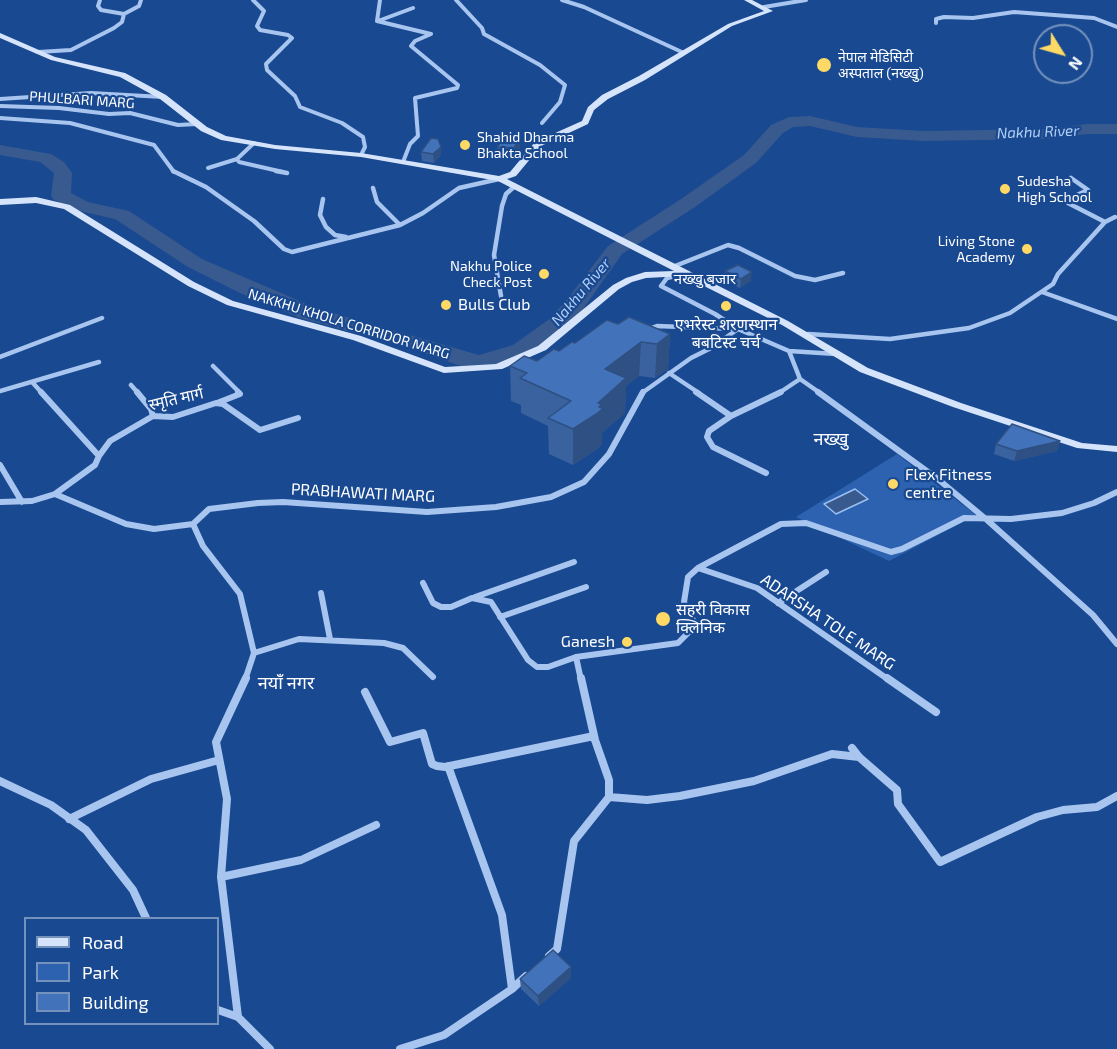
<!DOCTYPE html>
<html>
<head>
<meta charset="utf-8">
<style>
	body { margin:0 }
	#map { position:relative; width:1117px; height:1049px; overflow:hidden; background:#194991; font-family:"Exo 2",sans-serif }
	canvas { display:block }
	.legend { position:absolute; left:24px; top:917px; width:195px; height:108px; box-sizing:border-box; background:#194991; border:2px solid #7592bd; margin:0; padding:8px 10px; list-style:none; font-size:18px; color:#fff }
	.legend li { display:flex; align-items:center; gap:12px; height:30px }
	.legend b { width:30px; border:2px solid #7592bd }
	.north { position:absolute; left:1033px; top:24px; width:60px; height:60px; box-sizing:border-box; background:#194991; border:2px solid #7592bd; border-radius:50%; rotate:127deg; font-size:16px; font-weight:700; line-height:24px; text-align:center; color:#fff }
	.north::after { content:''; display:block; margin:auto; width:21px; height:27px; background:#ffd966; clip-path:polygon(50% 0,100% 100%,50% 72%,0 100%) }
</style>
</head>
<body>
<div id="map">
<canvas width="1117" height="1049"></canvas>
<ul class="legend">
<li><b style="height:8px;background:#d6e4fb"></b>Road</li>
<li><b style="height:16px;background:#2c62af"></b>Park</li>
<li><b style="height:16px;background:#4272b9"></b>Building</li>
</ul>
<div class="north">N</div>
</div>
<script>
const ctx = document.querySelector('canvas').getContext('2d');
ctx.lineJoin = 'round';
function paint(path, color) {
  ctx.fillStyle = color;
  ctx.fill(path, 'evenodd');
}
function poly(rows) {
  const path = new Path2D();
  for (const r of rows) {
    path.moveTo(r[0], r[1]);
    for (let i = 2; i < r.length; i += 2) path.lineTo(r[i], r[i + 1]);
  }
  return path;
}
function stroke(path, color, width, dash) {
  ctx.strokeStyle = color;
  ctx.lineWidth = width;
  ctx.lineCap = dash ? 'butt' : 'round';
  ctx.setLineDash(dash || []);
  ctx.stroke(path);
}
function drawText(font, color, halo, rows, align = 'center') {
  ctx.font = font + ' "Exo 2","Noto Sans Devanagari",sans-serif';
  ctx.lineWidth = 4.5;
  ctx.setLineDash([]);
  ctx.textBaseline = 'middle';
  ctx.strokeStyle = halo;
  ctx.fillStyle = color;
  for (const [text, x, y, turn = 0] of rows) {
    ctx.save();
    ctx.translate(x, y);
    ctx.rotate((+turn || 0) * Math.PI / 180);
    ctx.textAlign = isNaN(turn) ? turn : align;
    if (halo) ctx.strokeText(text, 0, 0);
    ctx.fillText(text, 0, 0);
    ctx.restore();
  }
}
const green = poly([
	[897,454,976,515,889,561,796,517]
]);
const water = poly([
	[855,489,868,499,836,514,824,504,855,489]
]);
const river = poly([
	[810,116,857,127,924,131,1045,129,1088,124,1117,124,1117,134,1088,134,1045,139,924,141,857,137,810,126,793,127,783,133,756,163,695,207,622,254,581,312,564,330,529,355,480,369,461,366,406,347,300,318,240,293,188,267,115,219,75,210,54,200,51,196,54,173,40,162,0,155,0,145,51,154,64,162,72,173,71,193,88,202,129,211,202,259,316,308,479,355,513,345,548,320,565,302,608,246,681,199,744,155,771,125,789,117,810,116]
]);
const streetFar3 = poly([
	[100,0,98,6,101,10,124,14,139,6,141,0],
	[253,0,264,11,257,26,260,30,288,35,292,38,266,64,267,70,295,96,300,107,342,123,363,137,365,147,361,155],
	[380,0,377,21,431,34,415,41,411,46,458,85,457,88,415,98,418,136,410,144,403,162],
	[456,0,482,28,484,34,540,65,565,85,560,102,542,123],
	[562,0,584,7,684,53],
	[764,7,806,0],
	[378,21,413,8],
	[936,23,936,19,944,17,973,18,1014,12,1094,18,1117,27],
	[38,52,71,50,114,28,122,22,124,14],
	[0,99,91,93,163,97],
	[0,106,59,108,109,114,130,113,178,125,197,124],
	[0,118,70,123,154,145,174,172],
	[254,143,237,159,239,162,283,172],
	[208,168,237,159]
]);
const streetFar2 = poly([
	[173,171,206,187,254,221,284,249,292,252,400,225,423,213,459,188,499,179],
	[276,171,287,173],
	[1071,178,1088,190,1068,199,1068,203,1105,222],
	[373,188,377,202,400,225],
	[323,199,320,215,326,227,335,235,346,237],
	[675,266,728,245,739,248,795,276,815,280,843,273],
	[679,275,667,278,661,286,715,314,738,329,789,351,800,379,820,393],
	[1042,292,1117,319],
	[501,296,494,255,502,206,506,194,515,186],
	[649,329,657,326,737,329],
	[808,334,890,339,969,328,1010,313,1053,284,1058,274,1105,222,1115,217],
	[789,351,836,354],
	[0,357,102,318],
	[213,366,240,393],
	[669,373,699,393],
	[32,382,42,393],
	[131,385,138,393],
	[0,391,99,362],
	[642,393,691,358,711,348,738,329],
	[779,393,800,379]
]);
const streetFar1 = poly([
	[41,392,99,456,95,465,55,494],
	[137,392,151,409,153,416],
	[696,392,731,416],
	[818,392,939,480,987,520,1093,615,1117,644],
	[217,403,240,394,238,392],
	[99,456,110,441,153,416,173,417,216,403,223,404,260,430,298,418],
	[0,465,22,502],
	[766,473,713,447,707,437,709,431,731,416,781,392],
	[0,502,32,501,55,494,126,524,154,529,193,524,209,509,258,503,283,502,427,512,496,507,551,497,584,482,609,454,643,392],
	[193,524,203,546,240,594,254,653,245,680],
	[698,568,757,588,889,680],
	[423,583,433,603,441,607,451,607,472,598,491,602,528,660,537,667,548,667,576,657,678,643,692,629,694,622,684,602,688,577,698,568,781,524,806,523,891,552,902,549,964,518,1011,519,1062,513,1094,503,1117,492],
	[321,593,330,639],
	[475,597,574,562],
	[778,603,826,572],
	[500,617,586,587],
	[254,653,299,639,384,643,403,648,433,677],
	[576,657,581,680]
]);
const street = poly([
	[887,678,936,712],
	[365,692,390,742,423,733,432,764,437,766,445,767,594,736],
	[852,748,859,757,897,790,898,804,940,862,1037,817,1063,810,1097,807,1117,796],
	[448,766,502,915,512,989],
	[0,781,51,805,86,830,133,890,146,918],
	[609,797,647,800,680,796,754,781,832,754,859,757],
	[69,819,151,779,219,760],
	[221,877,301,860,376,825],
	[549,956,557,949,574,841,609,797,609,780,595,740,581,678],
	[218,1010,238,1017,270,1049],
	[238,1017,221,877,227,799,216,742,246,678],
	[400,1049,444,1035,512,989,526,976]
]);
const secondary = poly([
	[744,0,752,0,773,11,732,26,645,80,608,99,594,110,588,124,541,146,516,176,507,179,788,321,868,368,961,403,1082,443,1117,446,1117,452,1077,448,953,407,860,372,782,325,684,276,646,278,632,282,619,289,546,350,502,369,444,373,353,340,227,305,188,286,64,209,36,203,0,205,0,199,36,197,70,205,194,282,233,301,361,336,445,367,496,364,538,346,613,285,626,278,645,272,674,271,498,181,361,157,275,149,221,140,201,131,160,99,120,77,51,60,0,38,0,33,55,57,125,73,166,95,207,127,226,136,275,145,361,153,499,176,510,172,535,142,582,121,588,107,602,95,639,76,728,24,764,11,744,0]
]);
const wall = poly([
	[520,136,520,148,514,160,498,159,497,147],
	[421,152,441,155,434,163,422,161],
	[725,271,751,281,740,288,725,281],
	[618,324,670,334,668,369,655,378,639,376,626,386,625,413,602,433,602,444,597,449,573,465,549,454,548,426,521,413,521,405,511,401,510,366,537,361],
	[1060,441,1057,451,1014,461,994,454,996,444],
	[571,978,539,1006,521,989,520,979]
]);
const shadedWall = poly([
	[520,136,520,148,514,160,514,148],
	[441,147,441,155,434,163,433,154],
	[752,272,751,281,740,288,741,279],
	[670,334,668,369,655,378,657,344],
	[641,342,639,376,626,386,625,413,602,433,602,444,597,449,573,465,573,429,598,403,605,369],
	[1060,441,1057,451,1014,461,1017,451],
	[571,967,571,978,539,1006,538,996]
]);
const building = poly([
	[507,135,520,136,514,148,497,147,507,135],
	[431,138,438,139,441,147,433,154,421,152,431,138],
	[738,265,752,272,741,279,725,271,738,265],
	[629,317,670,334,657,344,641,342,605,369,626,378,598,403,602,404,599,407,603,408,598,413,573,429,548,418,571,401,520,378,527,373,510,366,524,356,537,361,554,349,559,351,572,342,575,343,607,320,618,324,629,317],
	[1012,424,1060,441,1017,451,996,444,1012,424],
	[553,950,571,967,538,996,520,979,553,950]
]);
const markers = [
	[824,65,8,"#ffd966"],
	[465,145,6,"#ffd966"],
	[1005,189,6,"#ffd966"],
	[1027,249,6,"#ffd966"],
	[544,274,6,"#ffd966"],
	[446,305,6,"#ffd966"],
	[726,306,6,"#ffd966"],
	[893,484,6,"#ffd966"],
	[663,619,8,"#ffd966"],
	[627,642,6,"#ffd966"]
];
const farPoinames = [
	["नेपाल मेडिसिटी",838,57],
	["अस्पताल (नख्खु)",838,73],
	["Shahid Dharma",477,137],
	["Bhakta School",477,153],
	["Sudesha",1017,181],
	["High School",1017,197],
	["Living Stone",1015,241,"right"],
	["Academy",1015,257,"right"],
	["Nakhu Police",532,266,"right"],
	["Check Post",532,282,"right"]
];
const farStreetnames = [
	["PHULBARI MARG",82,100,4],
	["NAKKHU KHOLA CORRIDOR MARG",349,324,17]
];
const farWaternames = [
	["Nakhu River",1038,132,-2],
	["Nakhu River",581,292,-50]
];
const farNeighbourhoodnames = [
	["नख्खु बजार",705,279]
];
const poiNames = [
	["Bulls Club",458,305],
	["एभरेस्ट शरणस्थान",726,325,"center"],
	["बबटिस्ट चर्च",726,343,"center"],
	["Flex Fitness",905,475],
	["centre",905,493],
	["सहरी विकास",676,610],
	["क्लिनिक",676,628],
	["Ganesh",615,642,"right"]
];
const streetNames = [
	["स्मृति मार्ग",176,399,-13],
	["PRABHAWATI MARG",363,493,3],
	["ADARSHA TOLE MARG",828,622,34]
];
const neighbourhoodNames = [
	["नख्खु",831,439],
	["नयाँ नगर",286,683]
];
paint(green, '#2c62af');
paint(water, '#385a8f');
stroke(water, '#9bc0f1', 1.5);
paint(river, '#385a8f');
stroke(streetFar3, '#a8c5ef', 4);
stroke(streetFar2, '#a8c5ef', 4.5);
stroke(streetFar1, '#a8c5ef', 6);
stroke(street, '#a8c5ef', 8);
paint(secondary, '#d6e4fb');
paint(wall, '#39629f');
paint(shadedWall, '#2e5082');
paint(building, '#4272b9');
stroke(building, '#2e5082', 1.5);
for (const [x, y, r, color] of markers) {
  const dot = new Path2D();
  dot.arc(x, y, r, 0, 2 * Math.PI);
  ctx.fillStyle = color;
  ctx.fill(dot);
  stroke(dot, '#194991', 2);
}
drawText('14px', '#fff', '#194991', farPoinames, 'left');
drawText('14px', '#fff', '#194991', farStreetnames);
drawText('italic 15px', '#b4d0f6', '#194991', farWaternames);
drawText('15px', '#fff', '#194991', farNeighbourhoodnames);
drawText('16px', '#fff', '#194991', poiNames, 'left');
drawText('16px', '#fff', '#194991', streetNames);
drawText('18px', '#fff', '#194991', neighbourhoodNames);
</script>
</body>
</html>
